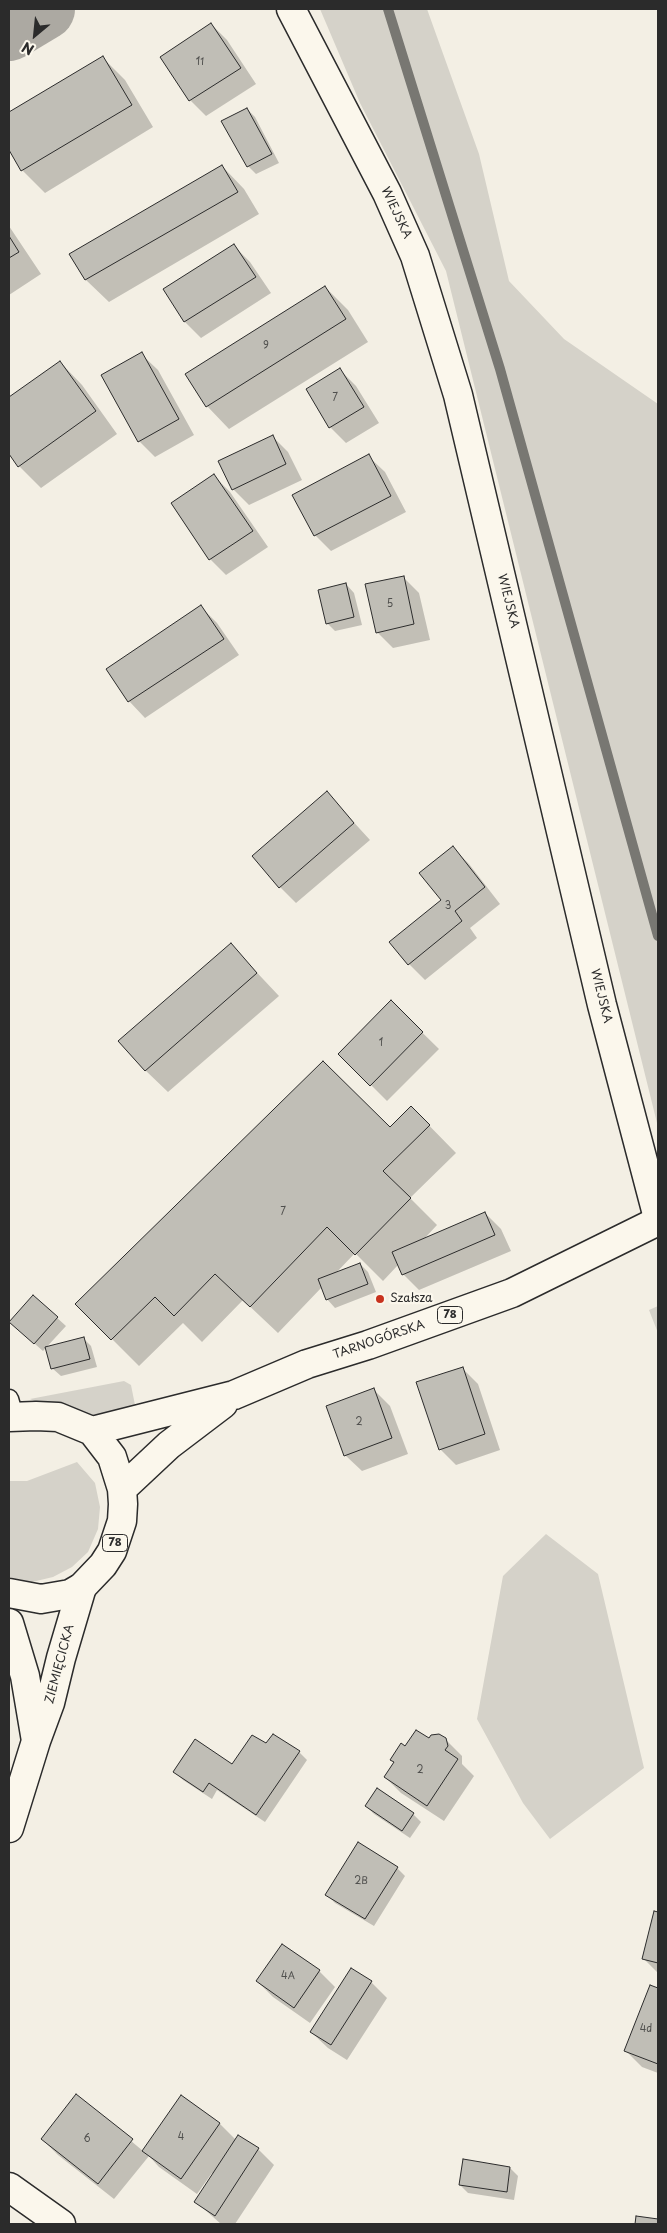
<!DOCTYPE html>
<html>
<head>
<meta charset="utf-8">
<style>
	body { margin:0 }
	#map { position:relative; width:667px; height:2233px; overflow:hidden; background:#f3efe4; font-family:"Playpen Sans",sans-serif }
	canvas { display:block }
	.frame { position:absolute; inset:0; border:10px solid #2b2b2b; pointer-events:none }
	.north { position:absolute; left:10px; top:10px; width:50px; height:50px; -webkit-text-stroke:4px #fbf7ec; paint-order:stroke; rotate:208deg; font-size:14px; font-weight:700; line-height:20px; text-align:center; color:#2b2b2b }
	.north::after { content:''; display:block; margin:auto; width:18px; height:22px; background:#2b2b2b; clip-path:polygon(50% 0,100% 100%,50% 72%,0 100%) }
</style>
</head>
<body>
<div id="map">
<canvas width="667" height="2233"></canvas>
<div class="frame"></div>
<div class="north">N</div>
</div>
<script>
const ctx = document.querySelector('canvas').getContext('2d');
ctx.lineJoin = 'round';
function paint(path, color) {
  ctx.fillStyle = color;
  ctx.fill(path, 'evenodd');
}
function poly(rows) {
  const path = new Path2D();
  for (const r of rows) {
    path.moveTo(r[0], r[1]);
    for (let i = 2; i < r.length; i += 2) path.lineTo(r[i], r[i + 1]);
  }
  return path;
}
function stroke(path, color, width, dash) {
  ctx.strokeStyle = color;
  ctx.lineWidth = width;
  ctx.lineCap = dash ? 'butt' : 'round';
  ctx.setLineDash(dash || []);
  ctx.stroke(path);
}
function drawText(font, color, halo, rows, align = 'center') {
  ctx.font = font + ' "Playpen Sans",sans-serif';
  ctx.lineWidth = 4.5;
  ctx.setLineDash([]);
  ctx.textBaseline = 'middle';
  ctx.strokeStyle = halo;
  ctx.fillStyle = color;
  for (const [text, x, y, turn = 0] of rows) {
    ctx.save();
    ctx.translate(x, y);
    ctx.rotate((+turn || 0) * Math.PI / 180);
    ctx.textAlign = isNaN(turn) ? turn : align;
    if (halo) ctx.strokeText(text, 0, 0);
    ctx.fillText(text, 0, 0);
    ctx.restore();
  }
}
const green = poly([
	[320,9,427,9,479,154,509,281,564,339,658,404,658,1127,446,271,360,103],
	[658,1306,658,1333,649,1310],
	[124,1381,131,1385,136,1410,101,1415,75,1413,43,1405,30,1399],
	[77,1462,95,1483,100,1507,98,1529,88,1552,72,1567,53,1577,32,1582,9,1577,9,1481,27,1481],
	[546,1534,598,1574,644,1768,550,1839,523,1803,477,1719,503,1576]
]);
const shadow = poly([
	[211,24,227,40,256,84,206,116,190,100,161,57],
	[103,58,125,80,153,127,45,193,22,170,9,148,9,114],
	[247,109,255,117,279,163,256,174,248,166],
	[222,166,244,189,259,214,109,302,86,280,71,254],
	[9,226,41,274,9,295],
	[234,246,250,262,271,293,201,338,185,322,165,290],
	[325,287,348,310,368,342,229,429,207,406,187,374],
	[141,354,158,370,194,435,155,457,139,441],
	[60,362,82,385,117,434,41,488,19,466,9,451,9,399],
	[340,370,356,386,379,423,346,443,330,427],
	[272,436,288,452,302,480,249,505,233,489],
	[368,456,385,472,406,512,331,551,315,535,294,495],
	[214,476,230,492,268,547,226,575,210,559],
	[403,577,419,593,430,640,393,648,377,632],
	[346,584,354,593,362,625,335,631,327,623],
	[201,607,217,623,239,655,145,718,129,701,108,669],
	[327,793,370,840,296,903,280,887],
	[453,848,469,864,500,904,470,928,477,938,425,980,409,964,443,900],
	[231,945,279,996,168,1092,145,1070],
	[391,1002,439,1049,387,1101,340,1054],
	[411,1107,456,1153,410,1198,437,1225,423,1240,485,1213,501,1229,511,1251,419,1290,403,1274,398,1265,383,1281,355,1253,335,1274,360,1264,368,1272,376,1292,335,1308,327,1299,322,1287,278,1333,243,1300,202,1342,183,1323,139,1366,77,1304,390,1129],
	[34,1297,66,1326,43,1351,19,1330],
	[83,1338,91,1346,97,1367,61,1376,52,1368],
	[462,1368,478,1384,500,1450,456,1465,440,1449],
	[374,1390,390,1406,408,1454,362,1471,345,1455],
	[445,1739,462,1756,462,1764,474,1776,444,1821,401,1793,385,1777,405,1748,429,1740],
	[267,1745,299,1752,307,1760,265,1822,217,1790,212,1799,183,1780,175,1772,233,1766],
	[366,1806,413,1814,421,1822,410,1838,374,1814],
	[397,1868,405,1876,374,1926,335,1903,327,1895],
	[654,1913,658,1914,658,1973,643,1958],
	[319,1971,335,1987,310,2023,273,1997,257,1981],
	[371,1982,387,1998,347,2060,328,2048,311,2032],
	[651,1987,658,1990,658,2073,642,2067,626,2051],
	[76,2095,143,2151,182,2096,220,2124,236,2140,258,2149,274,2165,235,2224,221,2224,196,2202,214,2174,212,2173,197,2194,159,2167,149,2156,114,2199,58,2155,42,2139],
	[464,2161,510,2168,518,2176,514,2200,468,2193,460,2185]
]);
const stream = poly([
	[388,9,500,369,658,936]
]);
const river = poly([
	[9,30,44,9]
]);
const building = poly([
	[211,23,241,68,189,101,160,57,211,23],
	[103,56,132,105,21,171,9,150,9,112,103,56],
	[247,108,272,154,247,167,221,121,247,108],
	[222,165,238,192,85,280,69,254,222,165],
	[9,236,19,252,9,258,9,236],
	[234,244,256,277,184,322,163,289,234,244],
	[325,286,346,319,206,407,185,374,325,286],
	[142,352,179,419,138,442,101,375,142,352],
	[60,361,96,411,18,467,9,454,9,397,60,361],
	[340,368,364,407,329,428,306,389,340,368],
	[273,435,286,464,232,490,218,461,273,435],
	[369,454,391,496,314,536,292,495,369,454],
	[214,474,253,531,209,560,171,503,214,474],
	[404,576,414,624,376,633,365,584,404,576],
	[346,583,354,617,326,624,318,590,346,583],
	[201,605,224,639,128,702,106,669,201,605],
	[327,791,354,823,279,888,252,856,327,791],
	[453,846,485,887,455,911,462,921,408,965,389,942,441,900,419,873,453,846],
	[231,943,257,973,145,1071,118,1041,231,943],
	[391,1000,423,1032,370,1086,338,1054,391,1000],
	[323,1061,390,1127,411,1106,430,1125,383,1171,411,1198,355,1255,327,1227,250,1307,215,1274,174,1316,155,1297,111,1340,75,1304,323,1061],
	[485,1212,495,1235,402,1275,392,1252,485,1212],
	[360,1263,368,1284,326,1300,318,1279,360,1263],
	[33,1295,58,1317,34,1344,9,1322,33,1295],
	[84,1337,90,1359,51,1369,45,1347,84,1337],
	[463,1367,485,1434,439,1450,416,1382,463,1367],
	[374,1388,392,1438,344,1456,326,1406,374,1388],
	[416,1730,429,1738,431,1735,439,1734,446,1738,448,1746,445,1750,458,1759,427,1806,384,1777,394,1762,390,1760,401,1743,405,1746,416,1730],
	[273,1734,300,1751,256,1815,209,1783,203,1792,173,1772,195,1739,232,1764,252,1735,266,1743,273,1734],
	[377,1788,414,1813,402,1831,365,1806,377,1788],
	[358,1842,398,1867,365,1919,325,1895,358,1842],
	[654,1911,658,1912,658,1963,642,1959,654,1911],
	[282,1944,320,1970,294,2008,256,1981,282,1944],
	[351,1968,372,1981,331,2045,310,2032,351,1968],
	[650,1985,658,1988,658,2064,624,2051,650,1985],
	[76,2094,133,2139,98,2184,41,2139,76,2094],
	[181,2095,220,2123,181,2179,142,2151,181,2095],
	[238,2135,259,2148,215,2216,194,2202,238,2135],
	[463,2159,510,2167,507,2192,459,2185,463,2159],
	[636,2216,658,2219,658,2224,635,2224,636,2216]
]);
const lane = poly([
	[9,1399,14,1416]
]);
const street = poly([
	[291,9,387,193,415,256,458,395,602,1005,658,1218],
	[9,2187,61,2224]
]);
const secondary = poly([
	[9,1623,25,1676,36,1741],
	[9,1828,36,1741,50,1703,61,1658,82,1587]
]);
const primary = poly([
	[9,1417,36,1416,58,1417,92,1431,112,1457,122,1489,123,1504,122,1521,112,1551,103,1565,82,1587,70,1594,41,1599,9,1593],
	[92,1431,234,1395,307,1364,368,1345,512,1293,658,1221],
	[122,1489,169,1445,223,1404]
]);
const markers = [
	[380,1299,5,"#c8321e"]
];
const numberNames = [
	["11",200,62],
	["9",266,346],
	["7",335,398],
	["5",390,604],
	["3",448,906],
	["1",381,1043],
	["7",283,1212],
	["2",359,1422],
	["2",420,1770],
	["2B",361,1881],
	["4A",288,1976],
	["4d",646,2029],
	["4",181,2137],
	["6",87,2139]
];
const shields = [
	[450,1315,25],
	[115,1543,25]
];
const shieldNames = [
	["78",450,1315],
	["78",115,1543]
];
const streetNames = [
	["WIEJSKA",396,213,65],
	["WIEJSKA",508,601,76],
	["WIEJSKA",601,996,76],
	["TARNOGÓRSKA",379,1340,-19],
	["ZIEMIĘCICKA",60,1664,-75]
];
const poiNames = [
	["Szałsza",390,1299]
];
paint(green, '#d5d2c9');
paint(shadow, '#0003');
stroke(stream, '#787772', 10);
stroke(river, '#aca9a2', 62);
paint(building, '#c0beb6');
stroke(building, '#2b2b2b', 1);
stroke(lane, '#2b2b2b', 21);
stroke(street, '#2b2b2b', 31);
stroke(secondary, '#2b2b2b', 31);
stroke(primary, '#2b2b2b', 31);
stroke(lane, '#fbf7ec', 18);
stroke(street, '#fbf7ec', 28);
stroke(secondary, '#fbf7ec', 28);
stroke(primary, '#fbf7ec', 28);
for (const [x, y, r, color] of markers) {
  const dot = new Path2D();
  dot.arc(x, y, r, 0, 2 * Math.PI);
  ctx.fillStyle = color;
  ctx.fill(dot);
  stroke(dot, '#fbf7ec', 2);
}
drawText('10px', '#50504e', null, numberNames);
for (const [x, y, w] of shields) {
  const box = new Path2D();
  box.roundRect(x - w / 2, y - 8.5, w, 17, 4);
  ctx.fillStyle = '#fbf7ec';
  ctx.fill(box);
  stroke(box, '#2b2b2b', 1);
}
drawText('bold 11px', '#2b2b2b', null, shieldNames);
drawText('12px', '#2b2b2b', '#fbf7ec', streetNames);
drawText('12px', '#2b2b2b', '#fbf7ec', poiNames, 'left');
</script>
</body>
</html>
